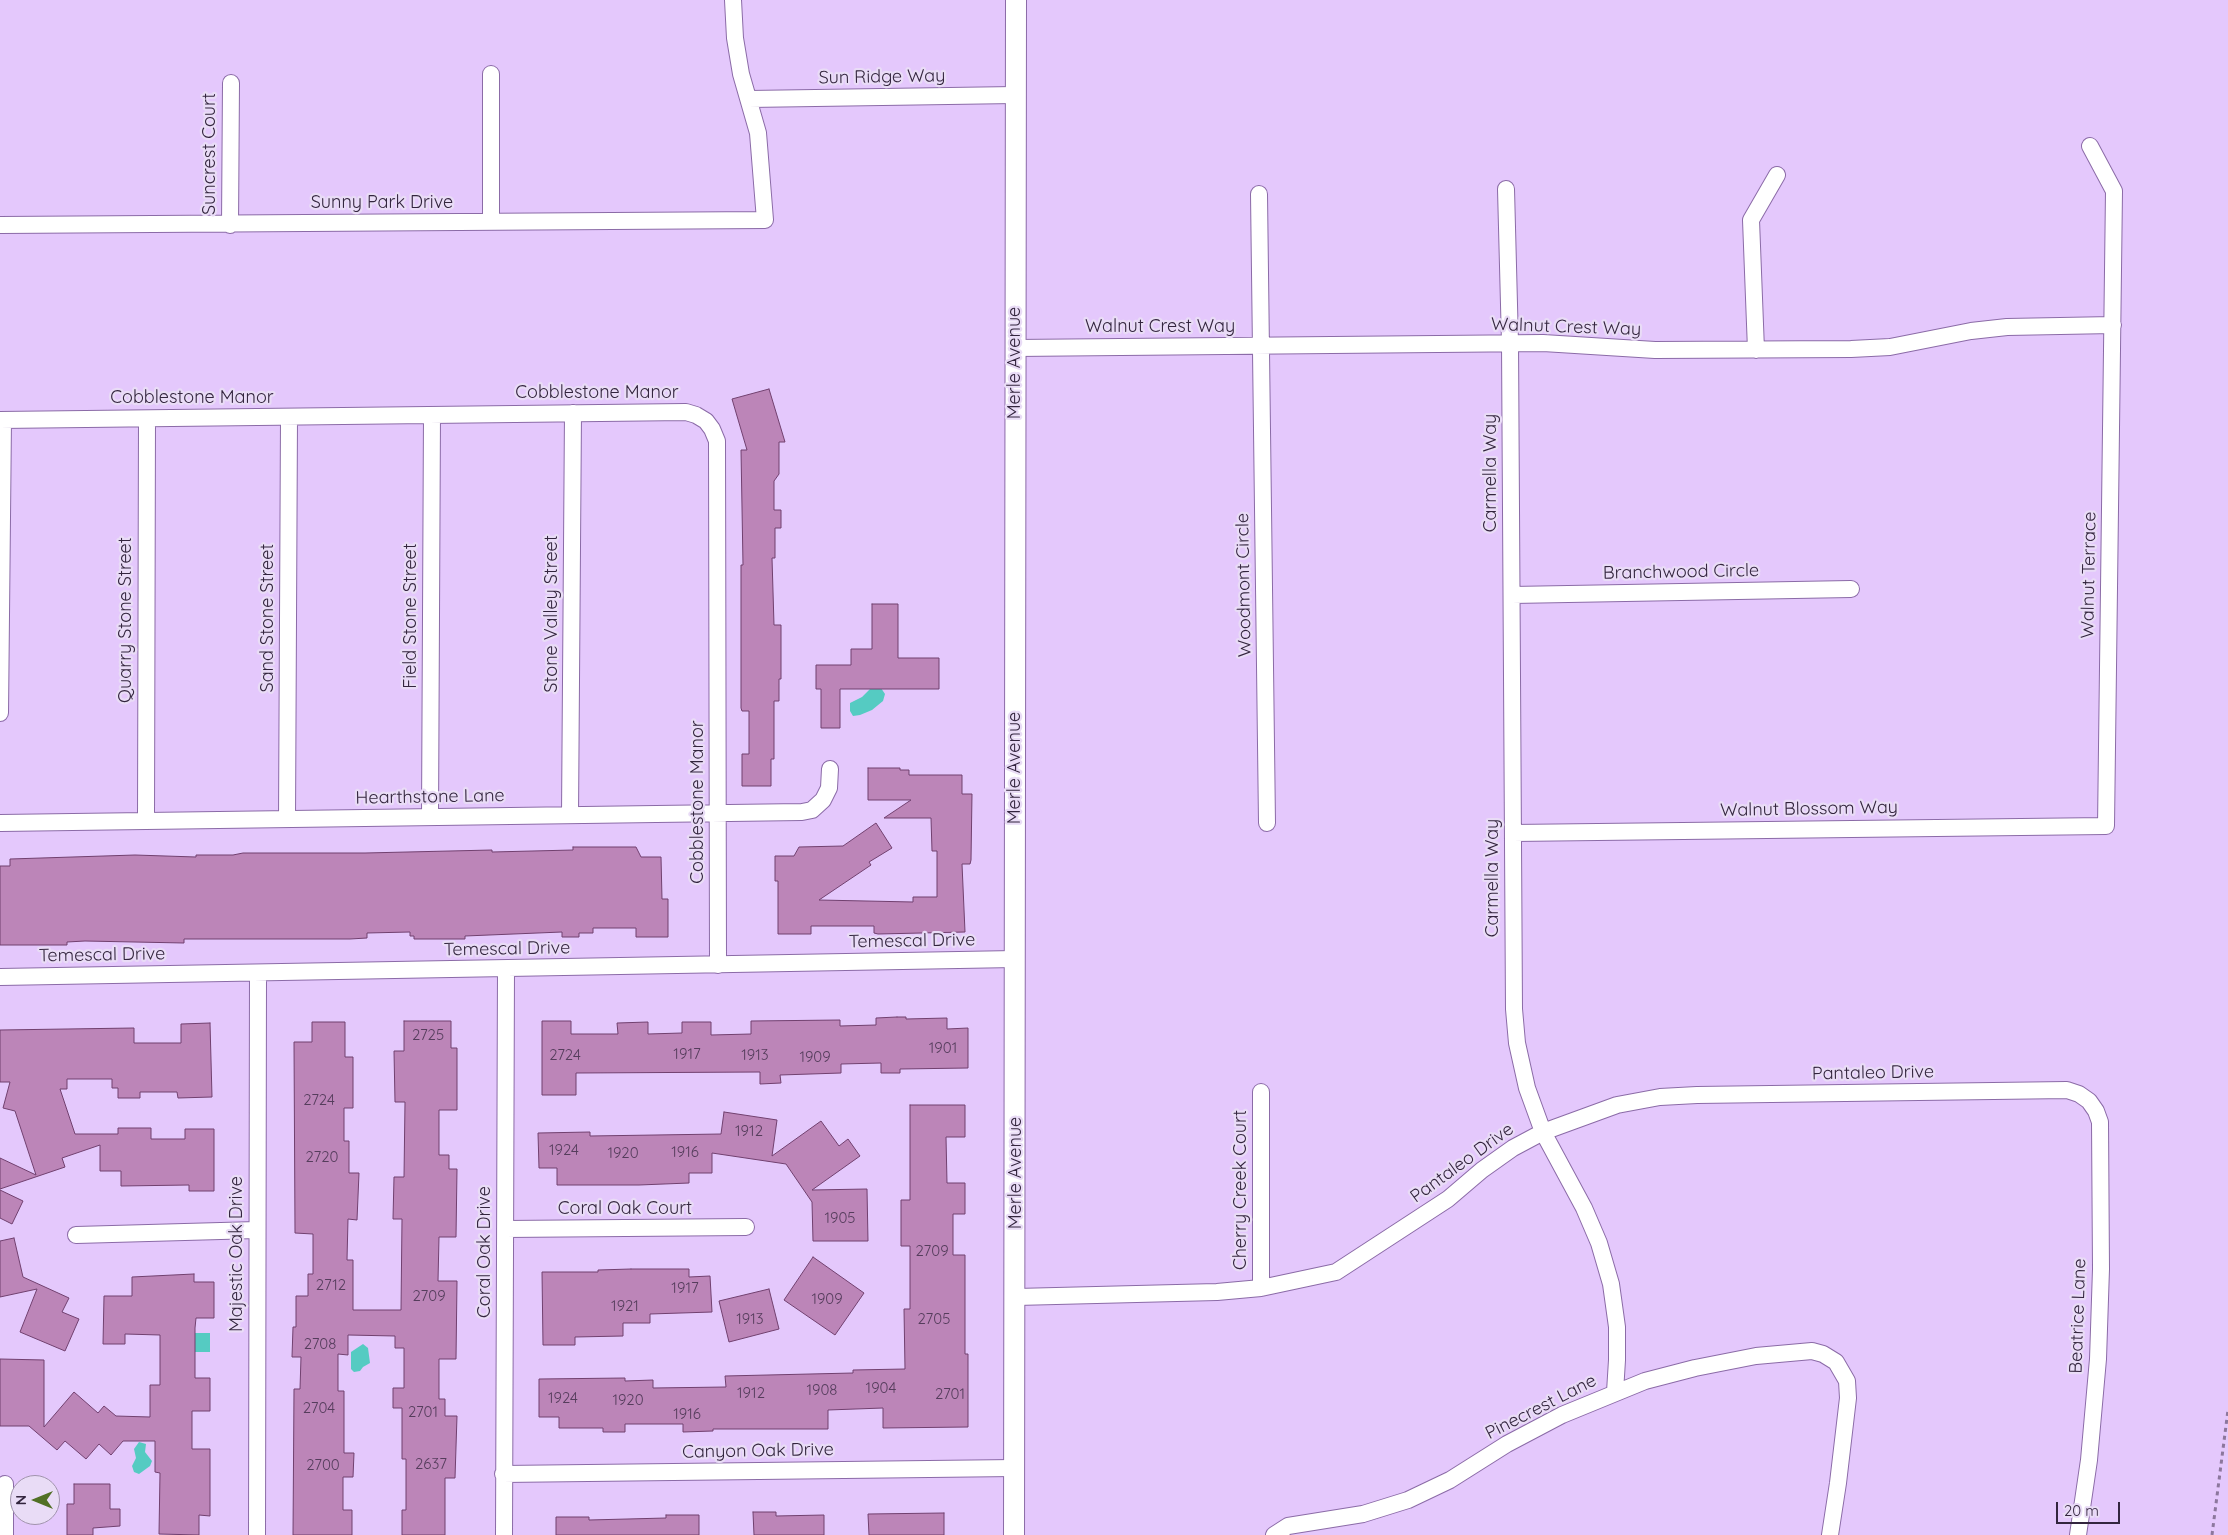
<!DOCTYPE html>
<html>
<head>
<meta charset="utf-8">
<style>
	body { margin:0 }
	#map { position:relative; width:2228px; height:1535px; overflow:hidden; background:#e4c8fc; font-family:Quicksand,sans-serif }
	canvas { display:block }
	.north { position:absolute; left:10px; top:1475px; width:50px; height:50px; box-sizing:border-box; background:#e9dcf6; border:1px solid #a093ac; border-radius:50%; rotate:270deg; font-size:14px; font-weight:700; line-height:20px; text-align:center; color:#33253e }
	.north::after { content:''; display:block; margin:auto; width:18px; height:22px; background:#517025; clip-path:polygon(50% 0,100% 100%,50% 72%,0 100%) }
	.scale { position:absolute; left:2056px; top:1502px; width:64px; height:22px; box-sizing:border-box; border:2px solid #33253e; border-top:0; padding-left:6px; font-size:15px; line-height:18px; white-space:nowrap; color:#33253e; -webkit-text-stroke:4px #e9dcf6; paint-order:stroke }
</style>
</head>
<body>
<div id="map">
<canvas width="2228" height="1535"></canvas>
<div class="north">N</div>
<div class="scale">20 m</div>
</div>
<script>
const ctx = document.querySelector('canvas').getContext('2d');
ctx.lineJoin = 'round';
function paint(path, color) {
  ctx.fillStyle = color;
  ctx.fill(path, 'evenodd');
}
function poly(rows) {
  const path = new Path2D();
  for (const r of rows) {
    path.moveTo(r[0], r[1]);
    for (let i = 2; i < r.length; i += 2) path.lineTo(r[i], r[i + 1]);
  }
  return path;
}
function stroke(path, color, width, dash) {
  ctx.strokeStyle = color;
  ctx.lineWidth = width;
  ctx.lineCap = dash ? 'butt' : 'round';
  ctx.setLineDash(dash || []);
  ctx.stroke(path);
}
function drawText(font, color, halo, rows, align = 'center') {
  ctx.font = font + ' Quicksand,sans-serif';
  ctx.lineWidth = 4.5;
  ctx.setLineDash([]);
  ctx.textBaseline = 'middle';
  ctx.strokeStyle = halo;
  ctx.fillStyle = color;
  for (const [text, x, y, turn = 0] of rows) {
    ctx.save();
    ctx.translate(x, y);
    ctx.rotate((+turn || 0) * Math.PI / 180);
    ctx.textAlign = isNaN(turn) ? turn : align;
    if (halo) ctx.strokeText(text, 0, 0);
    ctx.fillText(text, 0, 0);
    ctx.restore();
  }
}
const water = poly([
	[874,685,881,688,885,694,883,701,872,710,860,715,853,716,850,711,850,703,862,697],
	[171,1333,210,1333,210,1352,171,1352],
	[363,1344,368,1348,370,1363,363,1367,360,1371,354,1372,351,1369,351,1352],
	[139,1442,146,1444,145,1452,152,1461,150,1466,139,1474,134,1472,132,1466,136,1458,134,1449]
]);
const building = poly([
	[769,389,785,442,779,442,779,474,774,481,774,510,781,510,781,528,775,528,775,558,772,558,774,625,781,625,781,679,779,679,779,701,774,701,774,759,771,759,771,786,742,786,742,754,749,754,749,711,742,711,741,708,741,565,743,565,741,450,747,450,732,399,769,389],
	[872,604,898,604,898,658,939,658,939,689,840,689,840,728,821,728,821,689,816,689,816,665,851,665,851,649,872,649,872,604],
	[868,768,900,768,900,770,909,770,909,775,962,775,962,794,972,794,971,860,970,864,962,864,965,932,878,934,874,933,874,926,811,926,811,934,778,934,778,881,775,881,775,856,794,856,799,847,843,846,876,823,892,848,869,862,871,865,819,900,913,902,913,897,937,897,937,851,932,851,931,818,884,818,911,800,868,800,868,768],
	[573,847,636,847,641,857,661,857,662,899,668,899,668,937,636,937,636,928,593,928,593,933,579,933,579,937,562,937,562,932,465,936,465,939,414,939,414,936,410,936,410,932,367,933,367,938,350,939,184,939,184,943,85,941,67,942,67,945,0,945,0,866,10,866,10,859,135,855,196,857,196,855,233,855,243,853,365,853,492,850,492,852,573,850,573,847],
	[897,1017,906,1017,906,1019,947,1018,947,1029,968,1028,968,1068,900,1069,900,1073,881,1073,881,1063,841,1064,841,1073,780,1075,781,1083,760,1084,760,1072,576,1073,576,1095,542,1095,542,1021,571,1021,571,1034,618,1034,617,1023,648,1022,648,1034,682,1033,682,1022,711,1022,711,1035,751,1034,751,1021,840,1020,840,1026,876,1025,876,1018,897,1017],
	[404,1021,451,1021,451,1048,457,1048,457,1110,439,1110,439,1155,449,1155,449,1169,457,1169,456,1237,439,1237,438,1281,457,1281,456,1359,439,1359,439,1399,445,1399,445,1416,457,1416,455,1478,445,1478,445,1535,402,1535,402,1510,406,1510,406,1459,402,1459,402,1408,393,1408,393,1388,404,1388,404,1348,395,1348,395,1336,348,1335,348,1355,338,1354,338,1391,344,1391,344,1453,354,1453,353,1477,343,1477,343,1510,352,1510,352,1535,293,1535,294,1389,300,1389,301,1357,292,1357,293,1327,296,1327,296,1296,308,1296,308,1274,313,1274,313,1234,295,1233,294,1042,312,1042,312,1022,345,1022,345,1057,353,1057,353,1108,344,1108,344,1141,349,1141,349,1173,359,1173,357,1220,348,1219,347,1260,353,1260,353,1310,401,1310,402,1219,393,1219,394,1177,404,1177,405,1102,395,1102,394,1051,404,1051,404,1021],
	[210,1023,212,1097,178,1098,177,1092,140,1092,140,1098,118,1098,118,1088,112,1088,112,1079,67,1079,67,1089,60,1089,75,1134,118,1134,118,1128,151,1128,151,1139,185,1139,185,1129,214,1129,214,1191,189,1191,189,1185,121,1186,121,1171,100,1171,100,1145,62,1158,65,1167,0,1189,0,1158,36,1175,15,1111,3,1108,10,1082,0,1082,0,1030,134,1028,134,1043,181,1043,181,1024,210,1023],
	[910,1105,965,1105,965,1137,946,1137,947,1183,965,1183,965,1214,953,1214,953,1255,965,1255,965,1354,968,1354,968,1427,883,1428,883,1408,828,1410,828,1429,713,1429,713,1431,683,1432,683,1424,625,1424,625,1432,603,1432,603,1428,559,1428,559,1417,539,1417,539,1379,625,1378,625,1381,653,1380,653,1388,726,1387,725,1376,853,1373,853,1370,905,1369,904,1309,910,1309,910,1246,901,1246,901,1200,910,1200,910,1105],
	[724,1112,777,1120,772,1156,821,1121,839,1146,848,1139,860,1156,812,1190,867,1189,868,1241,813,1241,812,1202,786,1164,712,1153,712,1173,689,1173,689,1183,639,1185,557,1185,557,1168,539,1168,538,1133,590,1132,590,1136,721,1134,724,1112],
	[0,1190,23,1201,12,1224,0,1218,0,1190],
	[14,1238,23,1277,69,1298,62,1312,79,1319,65,1351,20,1332,37,1289,0,1297,0,1241,14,1238],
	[813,1257,864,1293,835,1335,784,1300,813,1257],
	[631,1269,689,1269,689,1277,710,1276,712,1312,650,1314,650,1323,623,1323,623,1336,575,1337,575,1345,543,1345,542,1272,598,1272,598,1270,631,1269],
	[194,1274,194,1282,214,1282,214,1318,196,1318,195,1328,195,1378,210,1378,210,1411,192,1411,192,1449,210,1449,210,1516,199,1515,199,1535,159,1534,160,1473,155,1472,155,1441,123,1441,111,1455,99,1444,86,1459,65,1441,57,1450,29,1426,0,1426,0,1359,44,1360,44,1427,74,1392,98,1413,104,1406,116,1416,150,1417,150,1385,160,1385,160,1335,125,1334,125,1344,103,1344,104,1296,132,1296,132,1277,194,1274],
	[769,1289,779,1329,729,1342,719,1301,769,1289],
	[74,1484,110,1484,110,1509,120,1509,120,1526,93,1528,93,1535,67,1535,67,1504,74,1504,74,1484],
	[753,1512,776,1512,776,1516,824,1515,824,1535,754,1535,753,1512],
	[944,1513,944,1535,869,1535,868,1514,944,1513],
	[666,1515,699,1515,699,1535,556,1535,556,1517,589,1517,589,1520,666,1518,666,1515]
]);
const path = poly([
	[2212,1535,2228,1410]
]);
const minor = poly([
	[749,99,1015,95],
	[1506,189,1510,343,1514,1009,1517,1043,1527,1088,1543,1132,1584,1208,1599,1243,1611,1284,1617,1327,1617,1360,1615,1392],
	[1259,194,1267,823],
	[491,222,491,74],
	[0,225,765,220,758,133,741,74,735,38,733,0],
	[230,225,231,83],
	[1015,348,1543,343,1655,350,1851,349,1890,347,1971,331,2007,327,2113,325],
	[1756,350,1751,220,1777,175],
	[0,420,686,412,696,415,706,421,712,429,717,441,718,965],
	[1512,595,1851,589],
	[0,713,3,420],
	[570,815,573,413],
	[430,817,432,415],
	[287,819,289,418],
	[146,821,147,419],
	[0,823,802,812,812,810,823,800,829,788,830,769],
	[1513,833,2106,826,2114,191,2090,146],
	[0,977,1015,959],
	[1261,1092,1261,1288],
	[505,1229,746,1227],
	[76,1235,257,1230],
	[1016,1297,1217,1292,1261,1288,1336,1272,1448,1199,1482,1170,1513,1148,1543,1132,1617,1105,1660,1097,1697,1095,2067,1090,2079,1094,2089,1101,2096,1111,2100,1122,2101,1269,2098,1359,2089,1460,2078,1535],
	[503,1474,1014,1468],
	[5,1484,5,1535],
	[257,1535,258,973],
	[504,1535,506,969],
	[1274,1535,1288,1526,1363,1514,1408,1500,1450,1480,1507,1444,1562,1415,1645,1381,1695,1368,1756,1356,1812,1351,1823,1354,1836,1362,1847,1381,1848,1398,1838,1483,1830,1535]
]);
const tertiary = poly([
	[1014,1535,1016,0]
]);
const numberNames = [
	["2725",428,1035],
	["1901",943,1048],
	["1917",687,1054],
	["2724",565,1055],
	["1913",755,1055],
	["1909",815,1057],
	["2724",319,1100],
	["1912",749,1131],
	["1924",564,1150],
	["1916",685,1152],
	["1920",623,1153],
	["2720",322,1157],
	["1905",840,1218],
	["2709",932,1251],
	["2712",331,1285],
	["1917",685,1288],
	["2709",429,1296],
	["1909",827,1299],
	["1921",625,1306],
	["1913",750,1319],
	["2705",934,1319],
	["2708",320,1344],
	["1904",881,1388],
	["1908",822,1390],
	["1912",751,1393],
	["2701",950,1394],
	["1924",563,1398],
	["1920",628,1400],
	["2704",319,1408],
	["2701",423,1412],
	["1916",687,1414],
	["2637",431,1464],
	["2700",323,1465]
];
const streetNames = [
	["Sun Ridge Way",882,77,-1],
	["Suncrest Court",210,154,-90],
	["Sunny Park Drive",382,203],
	["Walnut Crest Way",1160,327],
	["Walnut Crest Way",1566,327,2],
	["Merle Avenue",1015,363,-90],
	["Cobblestone Manor",597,393],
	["Cobblestone Manor",192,398],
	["Carmella Way",1491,473,-90],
	["Branchwood Circle",1681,572,-1],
	["Walnut Terrace",2089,575,-89],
	["Woodmont Circle",1244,585,-91],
	["Stone Valley Street",552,614,-90],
	["Field Stone Street",411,616,-90],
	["Sand Stone Street",268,618,-90],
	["Quarry Stone Street",126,620,-90],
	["Merle Avenue",1015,768,-90],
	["Hearthstone Lane",430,797,-1],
	["Cobblestone Manor",698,802,-90],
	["Walnut Blossom Way",1809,809,-1],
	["Carmella Way",1493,878,-90],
	["Temescal Drive",912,941,-1],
	["Temescal Drive",507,949,-1],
	["Temescal Drive",102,955,-1],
	["Pantaleo Drive",1873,1073,-1],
	["Pantaleo Drive",1462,1163,-36],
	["Merle Avenue",1016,1173,-90],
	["Cherry Creek Court",1241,1190,-90],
	["Coral Oak Court",625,1209],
	["Coral Oak Drive",485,1252,-90],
	["Majestic Oak Drive",237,1254,-90],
	["Beatrice Lane",2078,1316,-88],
	["Pinecrest Lane",1541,1407,-27],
	["Canyon Oak Drive",758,1451,-1]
];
paint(water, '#55cbc2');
paint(building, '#bc85b8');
stroke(building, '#71406f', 1);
stroke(minor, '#8b6ba7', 18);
stroke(tertiary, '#8b6ba7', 22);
stroke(path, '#8c779d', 3, [4, 4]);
stroke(minor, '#fff', 16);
stroke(tertiary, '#fff', 20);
drawText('15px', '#553d5c', null, numberNames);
drawText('18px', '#33253e', '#e9dcf6', streetNames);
</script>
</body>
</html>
